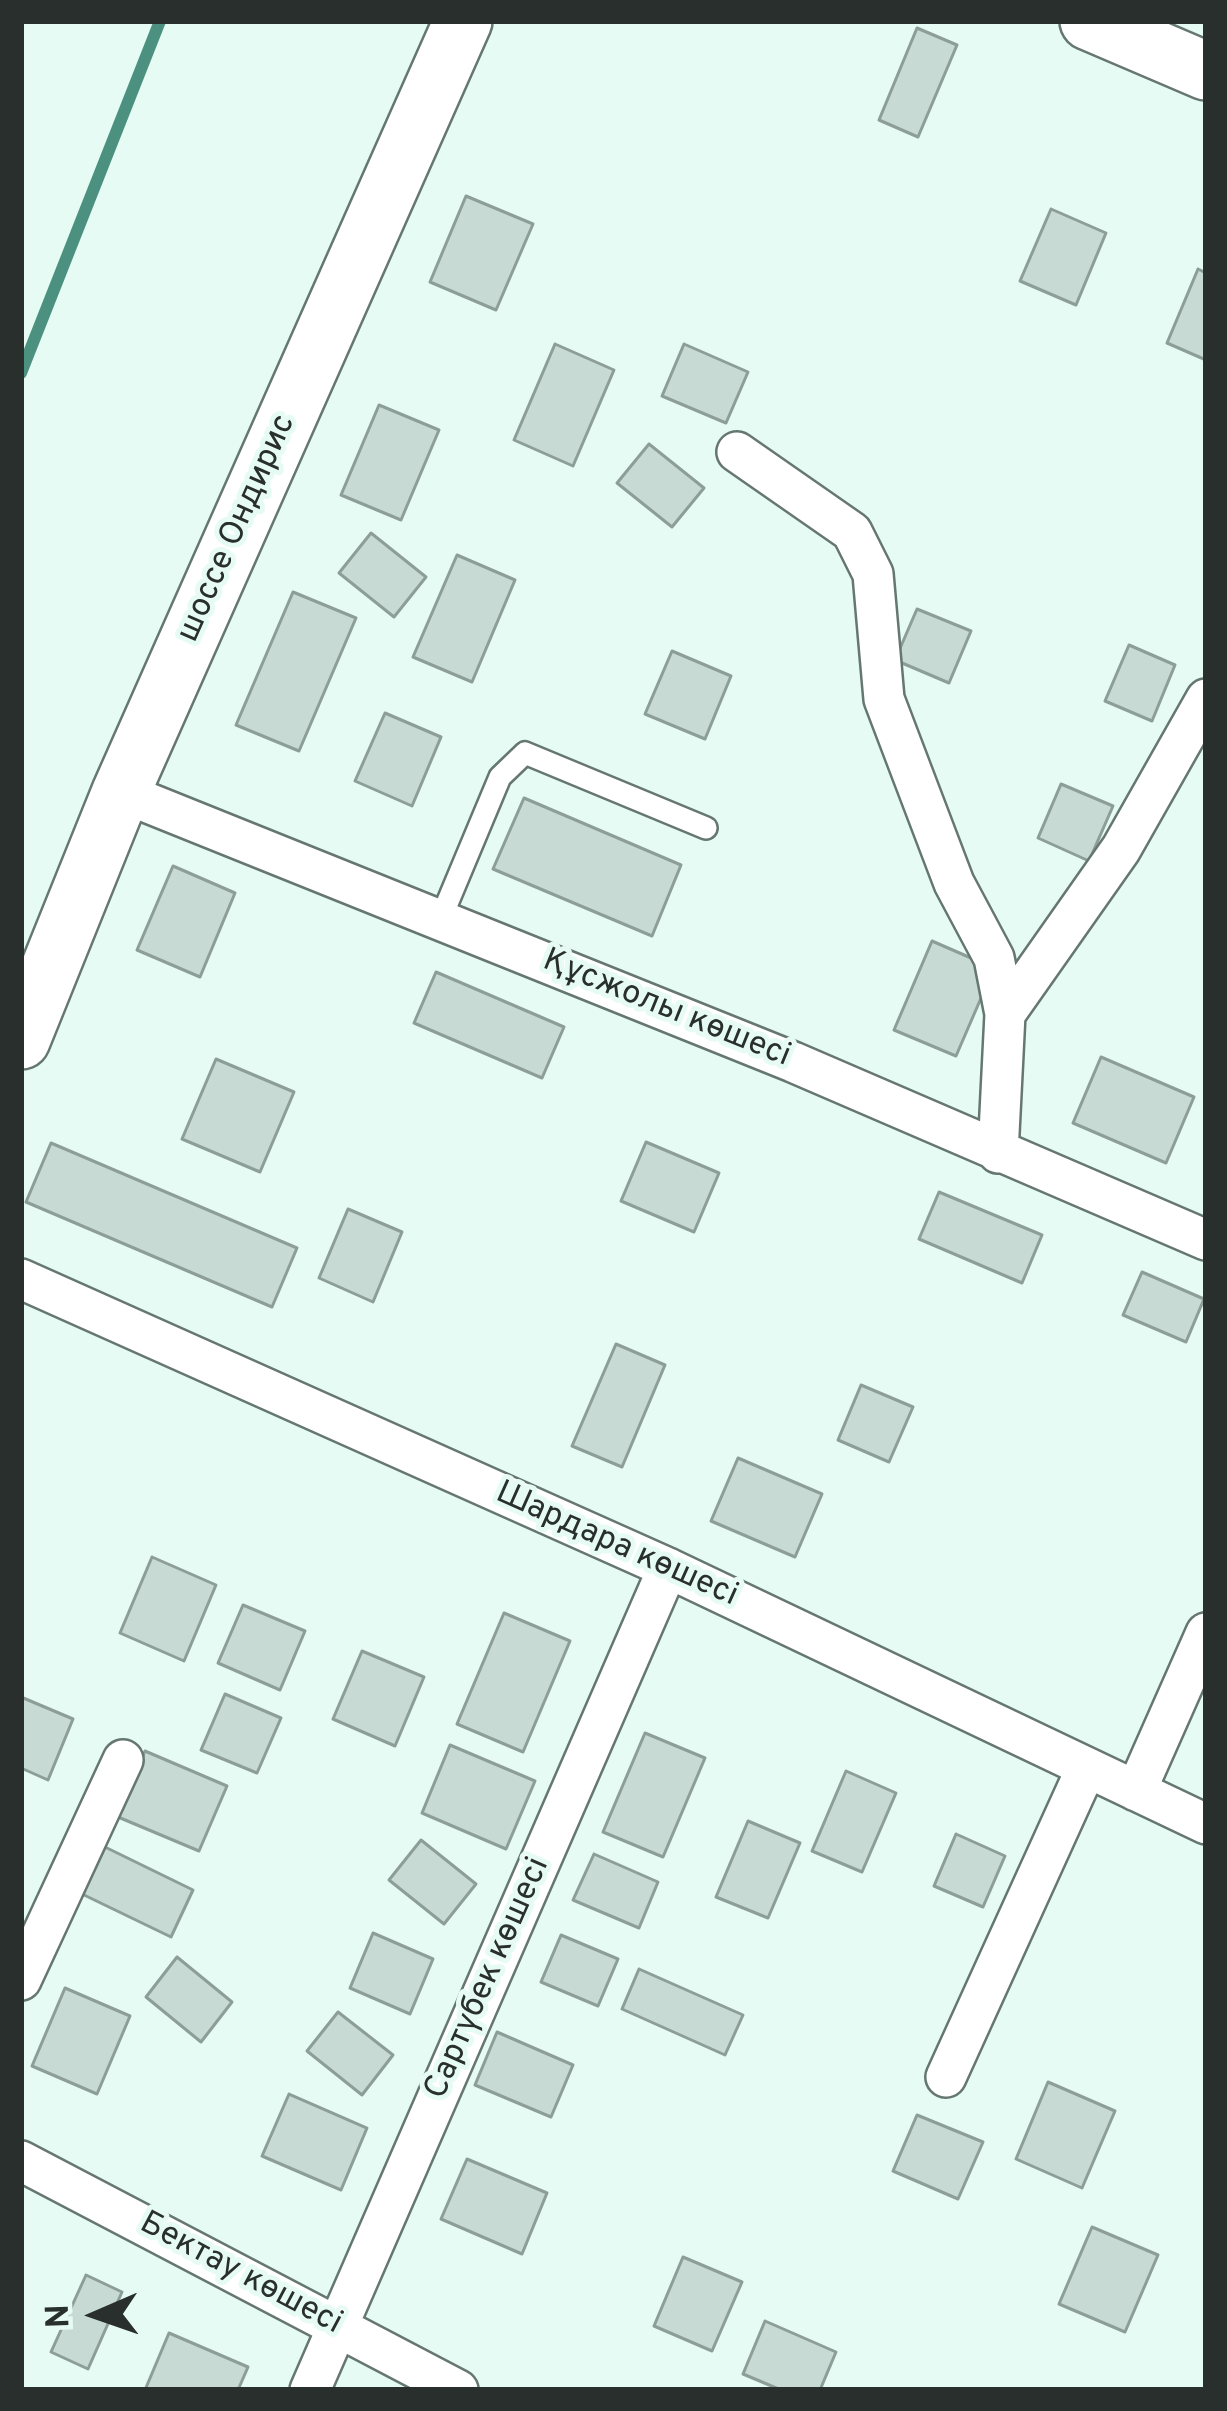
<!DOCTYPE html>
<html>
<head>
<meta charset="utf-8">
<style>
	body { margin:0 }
	#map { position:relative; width:1227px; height:2411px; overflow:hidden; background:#e7fbf5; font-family:Overpass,sans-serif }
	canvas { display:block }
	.frame { position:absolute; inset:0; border:24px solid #282f2d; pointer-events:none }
	.north { position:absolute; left:36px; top:2255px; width:120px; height:120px; -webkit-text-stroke:9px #e7fbf5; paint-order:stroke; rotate:268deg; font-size:33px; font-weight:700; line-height:48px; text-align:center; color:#282f2d }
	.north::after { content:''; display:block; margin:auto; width:42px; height:54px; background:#282f2d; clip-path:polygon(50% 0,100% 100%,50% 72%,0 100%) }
</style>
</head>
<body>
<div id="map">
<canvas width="1227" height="2411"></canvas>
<div class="frame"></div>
<div class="north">N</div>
</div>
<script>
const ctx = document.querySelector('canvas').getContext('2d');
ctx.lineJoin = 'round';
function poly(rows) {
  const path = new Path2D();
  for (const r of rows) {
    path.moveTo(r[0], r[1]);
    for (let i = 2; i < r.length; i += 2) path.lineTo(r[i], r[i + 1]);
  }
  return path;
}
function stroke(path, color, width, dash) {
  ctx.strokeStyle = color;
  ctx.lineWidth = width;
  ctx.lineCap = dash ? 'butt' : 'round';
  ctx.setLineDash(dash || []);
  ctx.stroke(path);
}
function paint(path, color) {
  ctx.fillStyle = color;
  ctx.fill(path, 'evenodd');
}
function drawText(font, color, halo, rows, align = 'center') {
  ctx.font = font + ' Overpass,sans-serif';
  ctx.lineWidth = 10;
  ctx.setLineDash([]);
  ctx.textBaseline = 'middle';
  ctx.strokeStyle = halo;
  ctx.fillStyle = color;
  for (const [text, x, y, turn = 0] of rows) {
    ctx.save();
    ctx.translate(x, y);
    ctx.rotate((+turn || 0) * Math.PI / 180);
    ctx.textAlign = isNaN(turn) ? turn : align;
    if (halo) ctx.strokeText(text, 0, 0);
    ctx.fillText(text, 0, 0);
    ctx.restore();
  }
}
const stream = poly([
	[21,373,160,21]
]);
const building = poly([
	[917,28,957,45,918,137,879,120,917,28],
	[466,196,533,224,496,310,430,282,466,196],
	[1051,209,1106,233,1076,305,1020,281,1051,209],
	[1198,269,1206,273,1206,360,1167,343,1198,269],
	[555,344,614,370,573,466,514,440,555,344],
	[684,344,748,372,726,423,662,396,684,344],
	[379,405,439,430,401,520,341,495,379,405],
	[649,444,704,488,672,527,617,483,649,444],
	[371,533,426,577,394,617,339,573,371,533],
	[457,555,515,580,472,682,413,657,457,555],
	[293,592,356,618,299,751,236,725,293,592],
	[917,609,971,631,949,683,895,660,917,609],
	[1129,645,1175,665,1152,721,1105,701,1129,645],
	[672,651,731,676,705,739,645,714,672,651],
	[385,713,441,737,412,806,355,781,385,713],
	[1061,784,1113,806,1089,861,1038,838,1061,784],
	[524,798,681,865,652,936,493,869,524,798],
	[173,866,235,893,200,977,137,950,173,866],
	[932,941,994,968,956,1056,894,1030,932,941],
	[436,972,564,1027,542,1078,414,1023,436,972],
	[1101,1057,1194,1097,1166,1163,1073,1123,1101,1057],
	[216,1059,294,1092,260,1172,182,1139,216,1059],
	[646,1142,719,1173,694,1232,621,1201,646,1142],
	[51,1143,297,1248,272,1307,26,1202,51,1143],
	[939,1192,1042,1235,1022,1283,919,1239,939,1192],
	[348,1209,402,1232,373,1302,319,1278,348,1209],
	[1142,1272,1204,1299,1186,1342,1123,1315,1142,1272],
	[616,1344,665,1365,622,1467,572,1446,616,1344],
	[861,1385,913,1407,889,1462,838,1440,861,1385],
	[738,1458,822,1494,795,1557,711,1521,738,1458],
	[152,1557,216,1585,184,1661,120,1633,152,1557],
	[243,1605,305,1631,280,1690,218,1663,243,1605],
	[504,1613,570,1641,523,1752,457,1724,504,1613],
	[362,1651,424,1677,395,1746,333,1719,362,1651],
	[225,1694,281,1718,257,1773,201,1750,225,1694],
	[21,1697,73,1719,48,1780,21,1768,21,1697],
	[645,1733,705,1758,663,1857,603,1832,645,1733],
	[450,1745,535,1781,506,1849,422,1813,450,1745],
	[145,1751,227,1786,199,1851,118,1817,145,1751],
	[846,1771,896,1793,862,1872,812,1851,846,1771],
	[748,1821,800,1843,768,1918,716,1897,748,1821],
	[956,1834,1005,1856,983,1907,934,1886,956,1834],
	[421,1840,476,1884,444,1924,389,1880,421,1840],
	[105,1847,193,1890,171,1937,82,1894,105,1847],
	[594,1854,658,1882,639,1928,573,1900,594,1854],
	[373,1933,433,1959,410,2014,350,1988,373,1933],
	[561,1935,618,1959,598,2006,541,1982,561,1935],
	[177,1957,232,2002,201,2042,146,1997,177,1957],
	[639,1969,743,2015,725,2055,622,2009,639,1969],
	[65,1988,130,2016,97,2094,32,2066,65,1988],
	[338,2012,393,2055,362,2095,307,2051,338,2012],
	[497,2032,573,2065,551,2117,475,2085,497,2032],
	[1048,2082,1115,2111,1082,2188,1016,2159,1048,2082],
	[289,2094,367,2128,341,2190,262,2156,289,2094],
	[917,2115,983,2142,958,2199,893,2171,917,2115],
	[467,2159,547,2193,522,2254,441,2219,467,2159],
	[1092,2227,1158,2255,1125,2332,1059,2304,1092,2227],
	[683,2257,742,2282,712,2351,654,2326,683,2257],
	[86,2275,122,2292,88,2369,51,2352,86,2275],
	[765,2321,836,2352,820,2390,781,2390,743,2374,765,2321],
	[169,2333,248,2367,238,2390,145,2390,169,2333]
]);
const lane = poly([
	[441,918,500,777,525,753,706,828]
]);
const street = poly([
	[737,452,852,532,873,574,884,699,954,883,994,958,1005,1014,998,1153],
	[121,792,793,1062,1206,1240],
	[1005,1014,1121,849,1206,699],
	[21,1279,668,1568,1206,1824],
	[1136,1791,1206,1633],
	[21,1980,123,1760],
	[946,2077,1086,1769],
	[21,2161,458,2390],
	[310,2390,668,1568]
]);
const secondary = poly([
	[1089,21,1206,71],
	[21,1040,121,792,463,21]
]);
const streetNames = [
	["шоссе Ондирис",238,529,-66],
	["Құсжолы көшесі",666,1010,22],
	["Шардара көшесі",616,1546,24],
	["Сартүбек көшесі",489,1979,-66],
	["Бектау көшесі",240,2275,28]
];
stroke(stream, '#4c9180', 12);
paint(building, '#c7dad4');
stroke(building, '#8d9e99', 3);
stroke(lane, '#667771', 26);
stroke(street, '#667771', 44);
stroke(secondary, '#667771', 62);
stroke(lane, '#fff', 21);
stroke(street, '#fff', 39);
stroke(secondary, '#fff', 57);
drawText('33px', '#282f2d', '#e7fbf5', streetNames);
</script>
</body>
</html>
